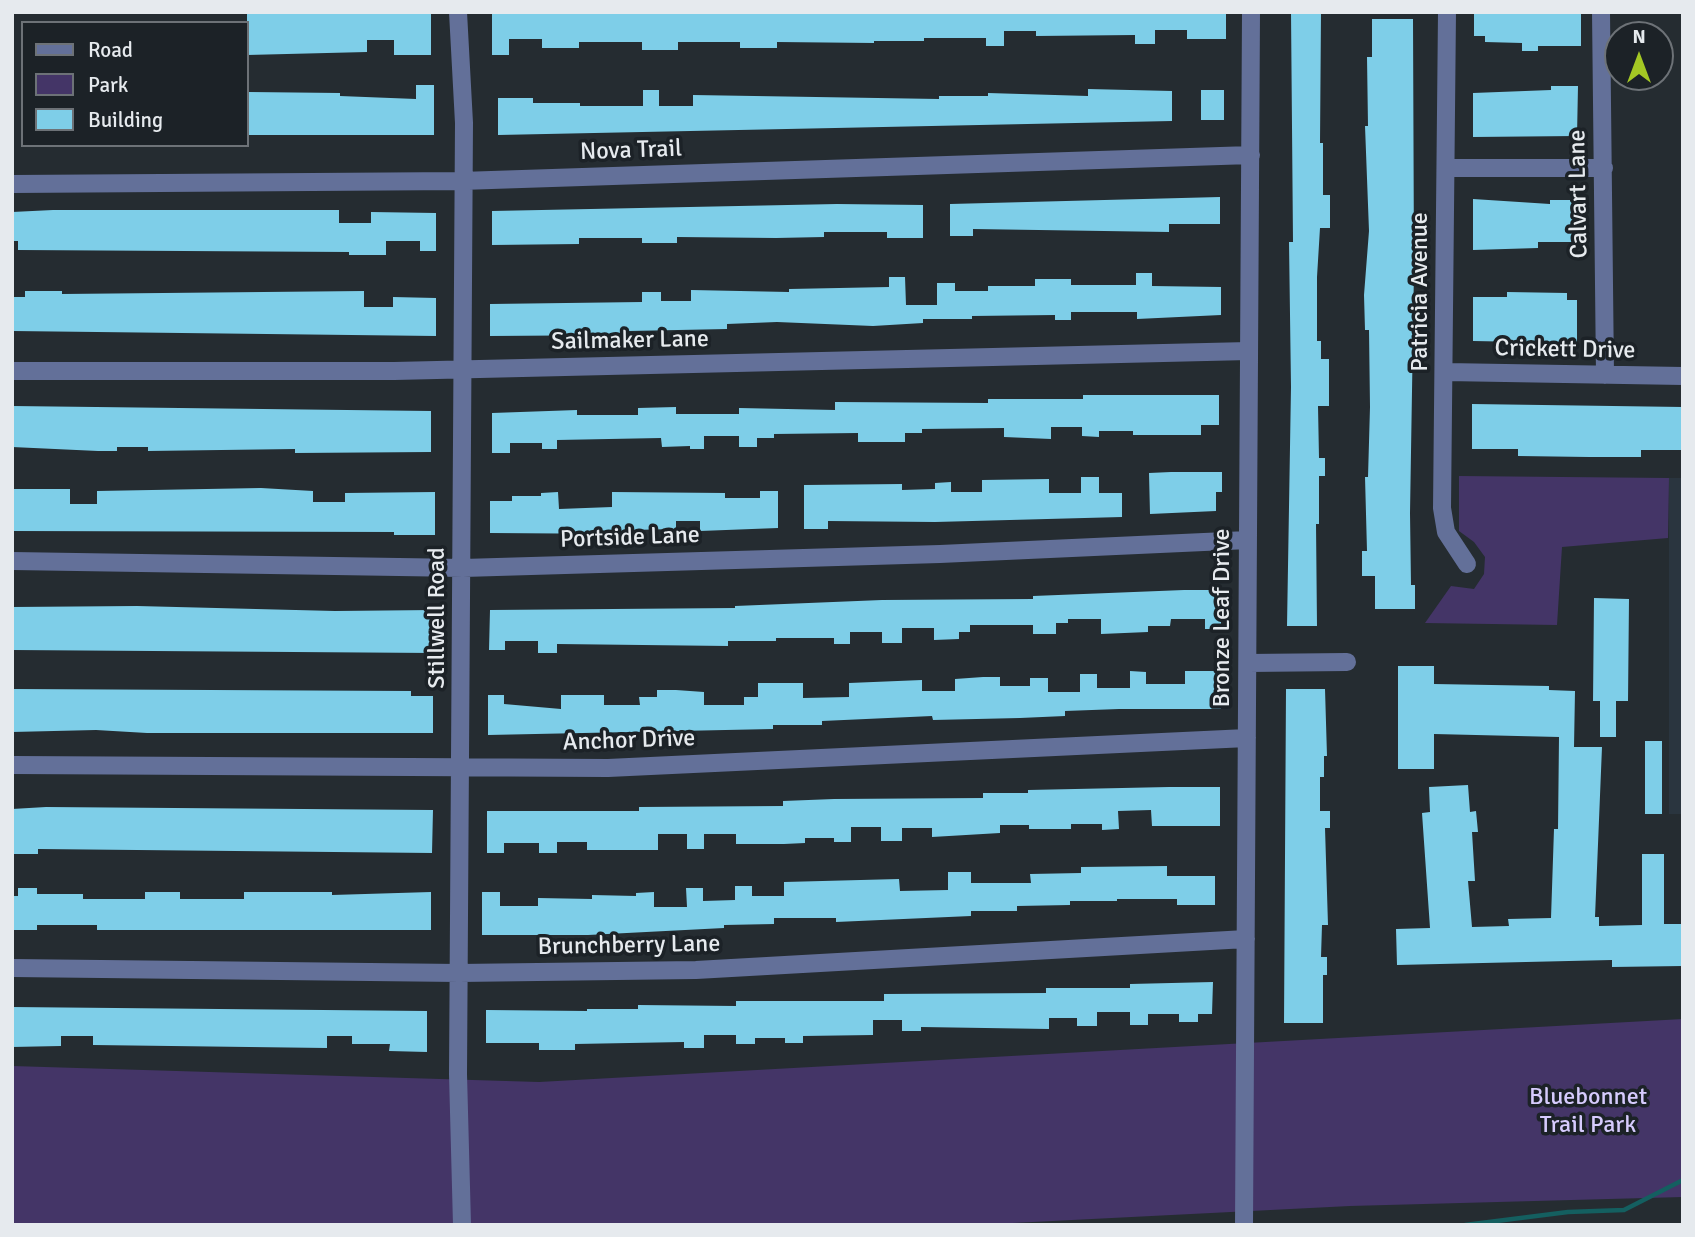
<!DOCTYPE html>
<html>
<head>
<meta charset="utf-8">
<style>
	body { margin:0 }
	#map { position:relative; width:1695px; height:1237px; overflow:hidden; background:#252c31; font-family:Signika,sans-serif }
	canvas { display:block }
	.frame { position:absolute; inset:0; border:14px solid #e6eaee; pointer-events:none }
	.legend { position:absolute; left:21px; top:21px; width:228px; height:126px; box-sizing:border-box; background:#1c2227; border:2px solid #6d7277; margin:0; padding:9px 12px; list-style:none; font-size:21px; color:#e6eaee }
	.legend li { display:flex; align-items:center; gap:14px; height:35px }
	.legend b { width:35px; border:2px solid #6d7277 }
	.north { position:absolute; left:1604px; top:21px; width:70px; height:70px; box-sizing:border-box; background:#1c2227; border:2px solid #6d7277; border-radius:50%; rotate:0deg; font-size:19px; font-weight:700; line-height:28px; text-align:center; color:#e6eaee }
	.north::after { content:''; display:block; margin:auto; width:24px; height:32px; background:#a4c824; clip-path:polygon(50% 0,100% 100%,50% 72%,0 100%) }
</style>
</head>
<body>
<div id="map">
<canvas width="1695" height="1237"></canvas>
<div class="frame"></div>
<ul class="legend">
<li><b style="height:9px;background:#637099"></b>Road</li>
<li><b style="height:19px;background:#443567"></b>Park</li>
<li><b style="height:19px;background:#7ecee8"></b>Building</li>
</ul>
<div class="north">N</div>
</div>
<script>
const ctx = document.querySelector('canvas').getContext('2d');
ctx.lineJoin = 'round';
function paint(path, color) {
  ctx.fillStyle = color;
  ctx.fill(path, 'evenodd');
}
function poly(rows) {
  const path = new Path2D();
  for (const r of rows) {
    path.moveTo(r[0], r[1]);
    for (let i = 2; i < r.length; i += 2) path.lineTo(r[i], r[i + 1]);
  }
  return path;
}
function stroke(path, color, width, dash) {
  ctx.strokeStyle = color;
  ctx.lineWidth = width;
  ctx.lineCap = dash ? 'butt' : 'round';
  ctx.setLineDash(dash || []);
  ctx.stroke(path);
}
function drawText(font, color, halo, rows, align = 'center') {
  ctx.font = font + ' Signika,sans-serif';
  ctx.lineWidth = 7;
  ctx.setLineDash([]);
  ctx.textBaseline = 'middle';
  ctx.strokeStyle = halo;
  ctx.fillStyle = color;
  for (const [text, x, y, turn = 0] of rows) {
    ctx.save();
    ctx.translate(x, y);
    ctx.rotate((+turn || 0) * Math.PI / 180);
    ctx.textAlign = isNaN(turn) ? turn : align;
    if (halo) ctx.strokeText(text, 0, 0);
    ctx.fillText(text, 0, 0);
    ctx.restore();
  }
}
const built = poly([
	[1669,478,1683,478,1683,814,1669,814]
]);
const green = poly([
	[1459,476,1669,478,1668,538,1562,547,1557,625,1425,623,1451,586,1474,589,1484,574,1485,557,1474,542,1459,531],
	[1683,1019,1683,1197,1350,1206,973,1225,12,1225,12,1066,539,1082]
]);
const stream = poly([
	[1465,1225,1568,1212,1624,1210,1683,1180]
]);
const building = poly([
	[247,12,431,12,431,55,394,55,394,40,367,40,367,52,247,55],
	[1226,12,1226,39,1187,39,1187,30,1155,30,1155,44,1135,44,1135,35,1036,36,1036,31,1004,31,1004,46,986,46,986,38,924,38,924,41,874,41,874,43,777,42,777,48,740,48,740,42,678,42,678,50,642,50,642,42,579,42,579,48,542,48,542,39,509,39,509,55,492,55,492,13],
	[1291,12,1321,12,1320,143,1323,143,1323,195,1330,195,1330,228,1320,228,1317,277,1317,341,1321,341,1321,359,1329,359,1329,406,1318,406,1319,458,1325,458,1325,476,1319,476,1319,524,1316,524,1317,626,1287,626,1291,387,1289,242,1293,242],
	[1474,12,1581,12,1581,46,1538,46,1538,51,1522,51,1522,43,1485,42,1485,36,1474,36],
	[1372,19,1413,19,1414,269,1410,513,1411,585,1415,585,1415,609,1375,609,1375,576,1362,576,1362,551,1367,551,1365,477,1368,477,1370,407,1369,330,1365,330,1364,295,1369,231,1365,126,1368,126,1367,57,1372,57],
	[416,85,434,85,434,135,249,135,249,92,340,93,340,96,416,99],
	[1551,86,1578,86,1577,136,1473,137,1473,93,1551,90],
	[1088,89,1172,91,1172,121,498,135,498,98,533,98,533,103,580,103,580,106,643,106,643,90,659,90,659,106,693,106,693,95,939,99,939,96,988,96,988,93,1088,96],
	[1201,90,1224,90,1224,120,1201,120],
	[1220,197,1220,224,1169,224,1169,232,973,229,973,236,950,236,950,204],
	[1473,199,1550,204,1550,200,1579,200,1579,242,1538,242,1538,248,1473,250],
	[837,204,923,205,923,238,887,238,887,232,824,232,824,237,776,238,677,237,677,243,642,243,642,238,579,238,579,244,492,245,492,211],
	[53,210,339,210,339,223,371,223,371,212,436,213,436,251,420,251,420,241,386,241,386,255,349,255,349,252,18,250,18,241,12,241,12,212],
	[1136,273,1152,273,1152,286,1221,287,1221,315,1137,319,1137,312,1071,312,1071,320,1055,320,1055,315,972,316,972,319,923,319,923,323,873,326,777,322,727,324,727,329,629,331,629,335,490,336,490,304,642,302,642,292,661,292,661,301,691,301,691,290,789,292,789,289,889,287,889,277,905,277,906,305,937,305,937,283,955,283,955,291,988,291,988,286,1035,286,1035,279,1071,279,1071,285,1136,285],
	[25,291,62,291,62,294,364,291,364,307,393,307,393,297,436,298,436,336,12,331,12,297,25,297],
	[1507,292,1567,293,1567,300,1577,300,1577,343,1473,341,1473,297,1507,297],
	[1083,395,1219,395,1219,425,1201,425,1201,435,1133,435,1133,431,1099,431,1099,437,1082,436,1082,427,1051,427,1051,439,1004,437,1004,428,922,429,922,433,905,433,905,442,858,442,858,433,774,434,774,438,757,438,757,447,739,447,739,436,704,436,704,449,690,449,690,446,662,447,661,438,557,440,557,449,542,449,542,443,510,443,510,453,492,453,492,413,577,410,577,415,638,415,638,408,676,407,676,414,739,414,739,408,835,410,835,402,988,403,988,399,1083,399],
	[1472,404,1683,407,1683,450,1641,450,1641,457,1589,457,1518,456,1518,449,1472,449],
	[12,406,431,411,431,452,295,453,295,449,148,451,148,447,117,447,117,451,98,451,12,447],
	[1171,472,1222,472,1222,492,1216,492,1216,511,1150,514,1149,473],
	[1081,477,1099,477,1099,493,1122,493,1122,517,935,522,828,521,828,529,804,529,804,485,902,484,902,490,935,489,935,483,951,482,951,492,982,492,982,480,1049,479,1049,493,1081,493],
	[261,488,313,491,313,502,345,502,345,493,435,492,435,535,394,535,394,532,12,531,12,489,70,489,70,504,97,504,97,491],
	[760,491,778,491,778,528,700,531,700,521,676,521,676,529,630,530,630,534,490,533,490,501,512,501,512,496,541,496,541,493,558,492,559,509,612,507,612,492,725,493,725,498,760,498],
	[1184,590,1221,590,1221,629,1205,629,1205,619,1171,619,1170,626,1148,626,1148,632,1101,634,1101,619,1068,619,1068,623,1056,623,1056,634,1033,634,1033,625,970,625,970,632,959,632,959,639,934,640,934,628,902,628,902,643,882,643,882,632,850,632,850,644,834,644,834,638,776,638,776,641,728,641,728,646,557,644,557,653,538,653,538,641,505,641,505,650,489,650,490,610,735,608,735,606,882,600,1033,599,1033,596],
	[1594,598,1629,599,1628,701,1616,701,1616,737,1600,737,1600,701,1593,701],
	[137,606,335,611,434,610,434,653,12,650,12,607],
	[1398,666,1434,666,1434,684,1549,686,1549,690,1575,691,1574,747,1602,747,1595,917,1599,917,1599,926,1642,925,1642,854,1664,854,1664,924,1683,924,1683,966,1612,967,1612,960,1397,965,1396,929,1430,928,1422,813,1430,812,1429,787,1468,785,1470,812,1476,811,1478,832,1472,832,1475,881,1468,881,1472,927,1509,926,1508,919,1551,918,1554,829,1558,829,1559,737,1434,734,1434,769,1398,769],
	[1130,671,1146,672,1146,684,1185,684,1185,671,1221,671,1221,709,1119,709,1065,711,1065,716,1020,718,933,720,932,716,822,721,822,725,773,725,773,729,488,735,488,695,504,695,504,704,561,709,561,695,604,695,604,705,640,705,639,697,657,697,657,690,676,690,704,692,704,705,744,705,744,697,758,697,758,683,803,683,803,698,849,697,849,683,922,680,922,691,955,691,955,679,983,677,1000,677,1000,686,1030,686,1030,678,1048,678,1048,692,1080,692,1080,674,1097,674,1097,688,1130,688],
	[12,689,411,691,411,696,433,696,433,733,147,733,96,730,12,732],
	[1286,689,1325,689,1327,756,1324,756,1324,777,1320,777,1320,811,1330,811,1330,828,1325,828,1328,925,1322,925,1321,957,1327,957,1327,975,1323,975,1323,1023,1284,1023],
	[1645,741,1662,741,1662,814,1645,814],
	[1169,787,1220,787,1220,826,1152,826,1151,810,1118,811,1119,829,1102,830,1102,824,1071,824,1071,829,1029,829,1029,825,1000,825,1000,833,932,837,932,828,902,828,902,841,881,841,881,827,851,827,851,842,834,842,834,838,805,838,805,843,784,844,736,844,736,834,704,834,704,849,687,849,687,834,658,834,658,850,587,850,587,842,557,842,557,853,539,853,539,843,504,843,504,853,487,853,487,811,639,811,639,807,783,806,783,801,834,799,983,798,983,793,1028,793,1028,790],
	[46,807,433,810,432,853,38,849,38,854,12,854,12,809],
	[1167,866,1167,876,1215,876,1215,905,1177,905,1177,899,1117,899,1117,901,1070,901,1070,905,1017,906,1017,911,971,911,971,916,836,922,836,918,774,918,774,924,724,925,724,928,588,935,482,935,482,892,500,892,500,906,538,906,538,898,592,899,592,895,636,896,636,893,654,892,654,907,687,907,686,888,703,888,703,901,735,900,735,886,752,886,752,896,784,896,784,882,899,879,900,891,948,890,948,872,971,872,971,883,1031,883,1030,874,1081,873,1081,867],
	[18,888,37,888,37,894,83,894,83,899,145,899,145,892,180,892,180,899,244,899,244,892,332,892,332,895,431,892,431,930,97,930,97,925,37,925,37,930,12,930,12,896,18,896],
	[1213,982,1212,1014,1198,1014,1198,1022,1179,1022,1179,1014,1148,1014,1148,1025,1130,1025,1130,1012,1097,1012,1097,1026,1077,1026,1077,1018,1049,1018,1049,1029,921,1027,921,1031,902,1031,902,1020,873,1020,873,1035,803,1036,803,1043,785,1043,785,1038,755,1038,755,1044,736,1044,736,1035,704,1035,704,1048,684,1048,684,1042,575,1044,575,1050,539,1050,539,1043,486,1043,486,1010,587,1011,587,1009,638,1009,638,1005,736,1006,736,1001,884,1001,884,994,1046,993,1046,988,1130,988,1130,984],
	[12,1007,427,1011,427,1052,389,1051,390,1044,352,1044,352,1036,327,1036,327,1048,93,1045,93,1036,61,1036,61,1046,12,1047]
]);
const minor = poly([
	[458,12,464,123,458,1074,462,1225],
	[1447,12,1442,508,1446,532,1467,564],
	[1601,12,1605,375],
	[1446,168,1604,168],
	[12,184,461,181,1251,155],
	[12,371,394,371,1249,351],
	[1446,372,1683,376],
	[12,561,463,568,940,554,1248,540],
	[1248,663,1347,662],
	[12,765,608,768,1247,738],
	[12,968,459,973,696,970,1246,939],
	[1244,1225,1251,12]
]);
const streetNames = [
	["Nova Trail",631,151,-2],
	["Calvart Lane",1579,194,-91],
	["Patricia Avenue",1421,292,-90],
	["Sailmaker Lane",630,341,-1],
	["Crickett Drive",1565,350,1],
	["Portside Lane",630,538,-2],
	["Stillwell Road",438,618,-90],
	["Bronze Leaf Drive",1223,618,-90],
	["Anchor Drive",629,741,-2],
	["Brunchberry Lane",629,946,-1]
];
const parkNames = [
	["Bluebonnet",1588,1098],
	["Trail Park",1588,1126]
];
paint(built, '#2a353f');
paint(green, '#443567');
stroke(stream, '#145f60', 4.5);
paint(building, '#7ecee8');
stroke(minor, '#637099', 18);
drawText('24px', '#e6eaee', '#1c2227', streetNames);
drawText('24px', '#d6cbfd', '#1c2227', parkNames);
</script>
</body>
</html>
